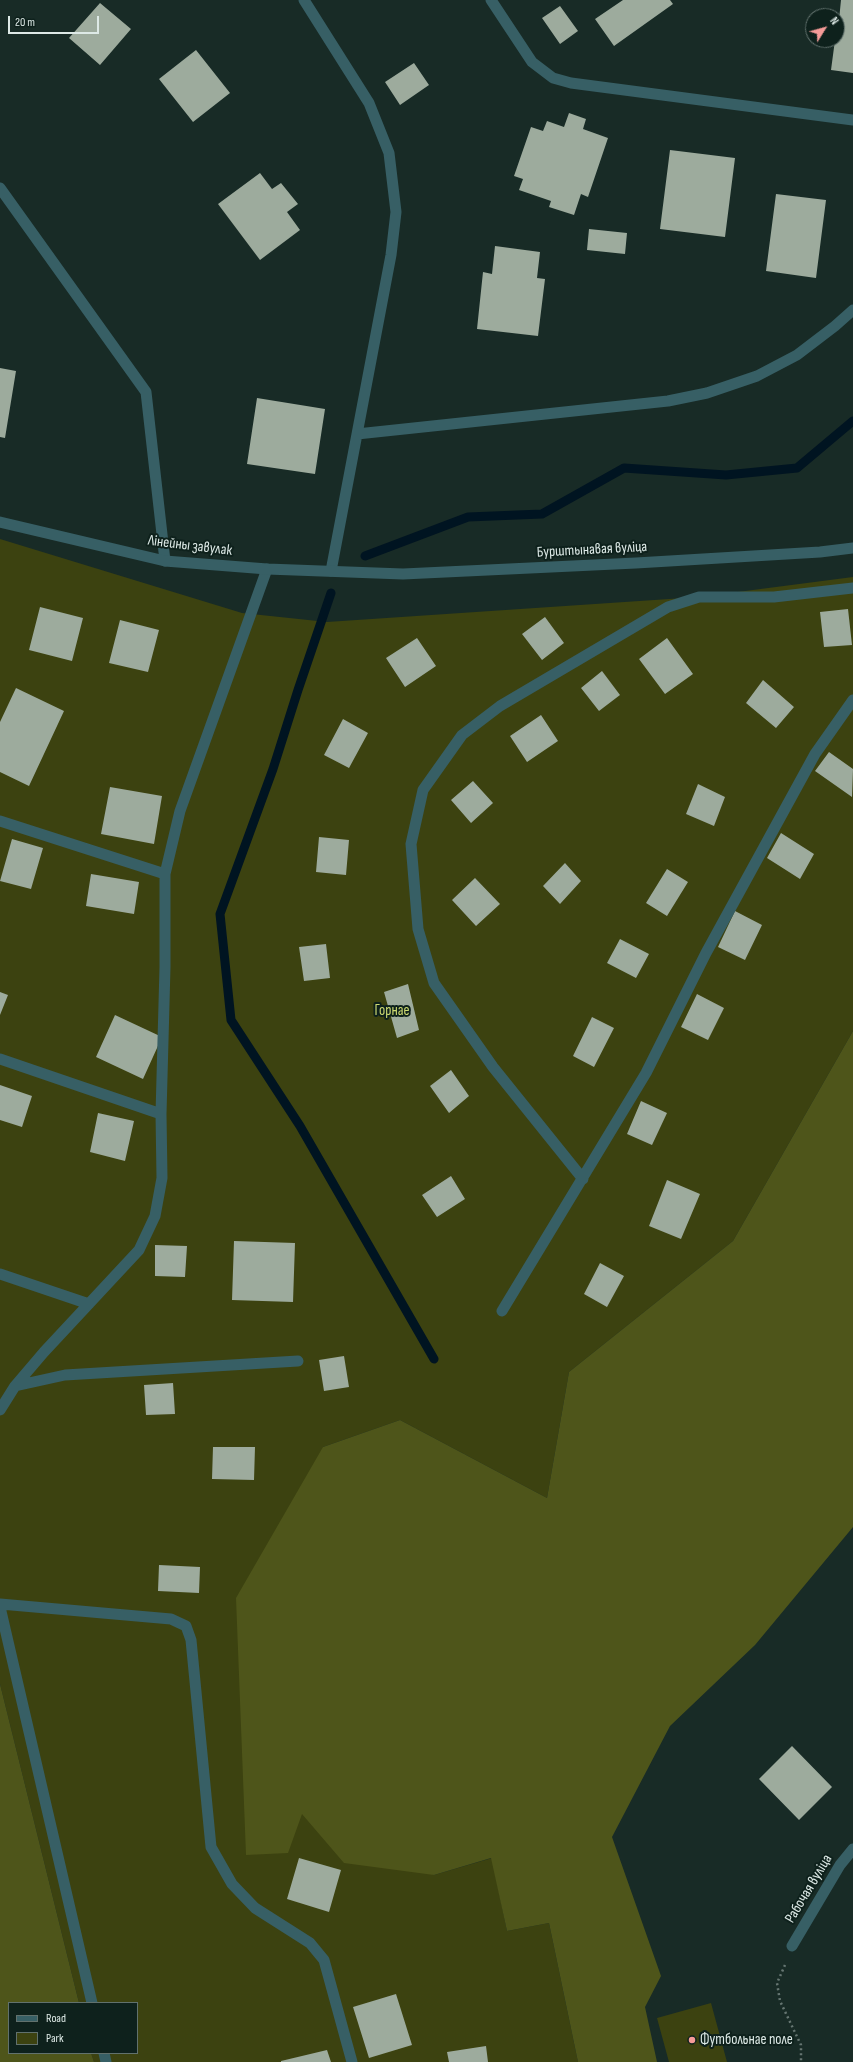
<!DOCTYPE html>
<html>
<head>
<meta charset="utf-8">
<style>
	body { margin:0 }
	#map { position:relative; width:853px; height:2062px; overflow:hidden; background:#182b26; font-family:"Sofia Sans Condensed",sans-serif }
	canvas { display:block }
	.legend { position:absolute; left:8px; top:2002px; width:130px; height:52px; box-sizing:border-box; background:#0e211c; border:1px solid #61716d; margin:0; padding:5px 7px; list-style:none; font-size:12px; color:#dde9e6 }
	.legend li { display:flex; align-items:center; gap:8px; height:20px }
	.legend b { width:20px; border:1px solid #61716d }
	.north { position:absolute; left:805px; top:8px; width:40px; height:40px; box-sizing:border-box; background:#0e211c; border:1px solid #61716d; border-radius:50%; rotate:53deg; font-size:11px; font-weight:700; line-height:16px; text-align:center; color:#dde9e6 }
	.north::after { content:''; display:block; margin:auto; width:14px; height:18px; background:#f59b98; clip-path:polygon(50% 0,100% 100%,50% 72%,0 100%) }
	.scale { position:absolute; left:8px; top:16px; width:91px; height:18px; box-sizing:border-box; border:2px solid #dde9e6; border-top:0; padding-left:5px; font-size:12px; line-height:14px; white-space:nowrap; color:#dde9e6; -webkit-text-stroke:3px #0e211c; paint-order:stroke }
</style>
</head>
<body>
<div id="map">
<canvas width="853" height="2062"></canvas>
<ul class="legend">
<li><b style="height:5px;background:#375f65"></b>Road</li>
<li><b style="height:11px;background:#3c4210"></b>Park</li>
</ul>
<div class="north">N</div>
<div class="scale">20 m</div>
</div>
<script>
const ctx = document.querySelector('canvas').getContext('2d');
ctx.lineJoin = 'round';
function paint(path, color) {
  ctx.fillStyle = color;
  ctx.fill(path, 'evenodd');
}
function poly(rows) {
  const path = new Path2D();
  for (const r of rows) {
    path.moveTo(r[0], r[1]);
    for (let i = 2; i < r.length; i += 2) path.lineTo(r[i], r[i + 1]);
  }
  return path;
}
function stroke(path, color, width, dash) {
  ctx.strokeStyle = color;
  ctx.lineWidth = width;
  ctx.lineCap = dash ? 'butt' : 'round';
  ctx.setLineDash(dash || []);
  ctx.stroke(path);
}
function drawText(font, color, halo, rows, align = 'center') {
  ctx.font = font + ' "Sofia Sans Condensed",sans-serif';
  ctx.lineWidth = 4;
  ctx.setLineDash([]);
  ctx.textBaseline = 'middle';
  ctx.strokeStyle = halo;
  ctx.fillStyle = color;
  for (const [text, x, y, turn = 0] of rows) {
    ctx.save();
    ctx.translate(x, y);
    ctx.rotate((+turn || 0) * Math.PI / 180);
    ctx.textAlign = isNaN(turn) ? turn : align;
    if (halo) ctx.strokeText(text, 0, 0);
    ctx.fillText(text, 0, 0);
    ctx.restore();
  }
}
const green = poly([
	[0,539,242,613,327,622,699,597,853,577,853,1031,733,1241,569,1372,547,1498,400,1420,323,1447,302,1813,434,1875,492,1858,507,1931,549,1923,578,2062,94,2062,91,2053,137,2053,137,2003,79,2003,0,1684],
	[711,2003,727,2062,669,2062,657,2018]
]);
const forest = poly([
	[853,1031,853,1527,755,1645,670,1726,612,1837,661,1976,645,2007,657,2062,578,2062,549,1923,507,1931,491,1858,434,1875,344,1863,302,1814,288,1853,246,1855,236,1598,323,1447,400,1420,547,1498,569,1372,733,1241],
	[0,1684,79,2003,9,2003,9,2053,91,2053,94,2062,0,2062]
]);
const stream = poly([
	[365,556,468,517,542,514,624,468,726,475,797,468,853,421],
	[331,593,298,690,273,769,220,914,231,1020,300,1126,434,1359]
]);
const building = poly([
	[623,0,670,0,673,4,614,46,595,19],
	[841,0,853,0,853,73,831,70,835,40,837,40],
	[100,3,131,29,100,65,69,38],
	[560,6,578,31,560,44,542,18],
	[196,50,230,93,193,122,159,79],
	[414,63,429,85,400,105,385,82],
	[569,113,586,119,583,129,608,138,588,197,581,194,574,215,549,207,551,201,519,190,523,179,514,176,531,127,543,131,547,121,564,127],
	[670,150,735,158,725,237,660,229],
	[260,173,272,189,281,183,298,204,287,212,300,230,260,260,218,204],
	[776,194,826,200,816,278,766,271],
	[589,229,627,233,625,254,587,250],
	[495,246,540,252,537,278,545,279,538,336,477,329,483,272,492,274],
	[0,368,16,371,5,438,0,437],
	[257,398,325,409,315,474,247,464],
	[40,607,83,618,72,661,29,650],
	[848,609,852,645,824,647,820,612],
	[545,617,564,643,542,660,522,634],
	[120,620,159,630,148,672,109,663],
	[417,638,436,666,405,687,386,658],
	[667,638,693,674,665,694,639,659],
	[602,671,620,695,599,711,581,688],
	[763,680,794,707,776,728,746,703],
	[16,688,64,711,29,786,0,772,0,722],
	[541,715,558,741,527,762,510,736],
	[343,719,368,733,349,768,324,755],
	[829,752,853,769,852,797,815,771],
	[473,781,493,803,471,823,451,800],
	[698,784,725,797,714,826,686,814],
	[110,787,162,796,154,844,101,834],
	[781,833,814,854,800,879,767,858],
	[319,837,349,840,346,875,316,872],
	[12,839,43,848,31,889,0,881],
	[565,863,581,881,560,904,543,886],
	[667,869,688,882,667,916,646,903],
	[91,874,139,882,134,914,86,906],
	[475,878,500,904,476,926,452,900],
	[735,911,762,925,745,960,718,947],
	[620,939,649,954,636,978,607,963],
	[326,944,330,978,304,981,299,947],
	[408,984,419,1030,397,1038,384,992],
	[0,992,8,995,0,1015],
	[697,994,724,1008,708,1040,681,1027],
	[115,1015,162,1037,143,1079,96,1057],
	[592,1017,614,1028,594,1067,573,1056],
	[451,1070,469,1096,449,1113,430,1086],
	[0,1085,32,1096,22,1127,0,1120],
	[641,1101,667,1113,652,1145,627,1134],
	[98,1113,134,1121,125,1161,90,1152],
	[451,1176,465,1199,437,1217,422,1195],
	[667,1180,700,1194,681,1239,649,1226],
	[234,1241,295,1243,293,1302,232,1300],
	[155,1245,187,1246,185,1277,155,1276],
	[600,1263,624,1276,607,1307,584,1294],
	[344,1356,349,1387,324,1391,319,1360],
	[173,1383,175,1414,146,1415,144,1385],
	[213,1447,255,1447,254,1480,212,1479],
	[159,1565,200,1567,199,1593,158,1591],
	[792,1746,832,1787,799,1820,759,1779],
	[299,1858,341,1870,329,1912,287,1899],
	[396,1994,412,2045,369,2058,353,2007],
	[486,2046,488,2062,449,2062,447,2052],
	[327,2050,331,2062,281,2062,281,2061]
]);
const path = poly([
	[785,1965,777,1983,780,2001,801,2045,801,2062]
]);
const service = poly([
	[304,0,369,103,389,153,396,212,391,255,331,571],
	[491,0,532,62,553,78,571,83,853,120],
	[0,188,146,392,165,561],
	[357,434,668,401,707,393,757,376,797,355,835,326,853,310],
	[0,821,165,874],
	[0,1059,161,1114],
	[583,1179,493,1067,434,983,418,929,411,844,423,790,462,735,500,706,668,607,699,597,774,597,853,588],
	[0,1274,89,1304],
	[502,1311,646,1073,706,953,815,754,853,700],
	[15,1386,65,1375,298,1361],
	[0,1410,15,1386,44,1352,139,1250,155,1216,162,1178,161,1114,165,967,165,874,180,811,267,569],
	[0,1604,171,1619,186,1626,191,1640,211,1847,232,1884,255,1908,310,1943,324,1960,352,2062],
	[0,1607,92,2003],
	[104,2053,106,2062]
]);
const minor = poly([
	[0,522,165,561,267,569,403,574,636,563,820,552,853,548],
	[792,1946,840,1865,853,1849]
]);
const markers = [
	[692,2040,4,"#f59b98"]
];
const streetNames = [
	["Лінейны завулак",190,546,7],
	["Бурштынавая вуліца",592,550,-3],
	["Рабочая вуліца",809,1889,-59]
];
const parkNames = [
	["Горнае",392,1011]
];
const poiNames = [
	["Футбольнае поле",700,2040]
];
paint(green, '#3c4210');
paint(forest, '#4e551a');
stroke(stream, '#001421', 9);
paint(building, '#9dab9d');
stroke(path, '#667672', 2.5, [2, 3]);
stroke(service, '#375f65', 11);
stroke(minor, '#375f65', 11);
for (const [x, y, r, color] of markers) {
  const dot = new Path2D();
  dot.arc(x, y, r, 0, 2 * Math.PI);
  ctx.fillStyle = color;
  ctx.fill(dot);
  stroke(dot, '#0e211c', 1.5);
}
drawText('15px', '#dde9e6', '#0e211c', streetNames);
drawText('15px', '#cedb72', '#0e211c', parkNames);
drawText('15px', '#dde9e6', '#0e211c', poiNames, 'left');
</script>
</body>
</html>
